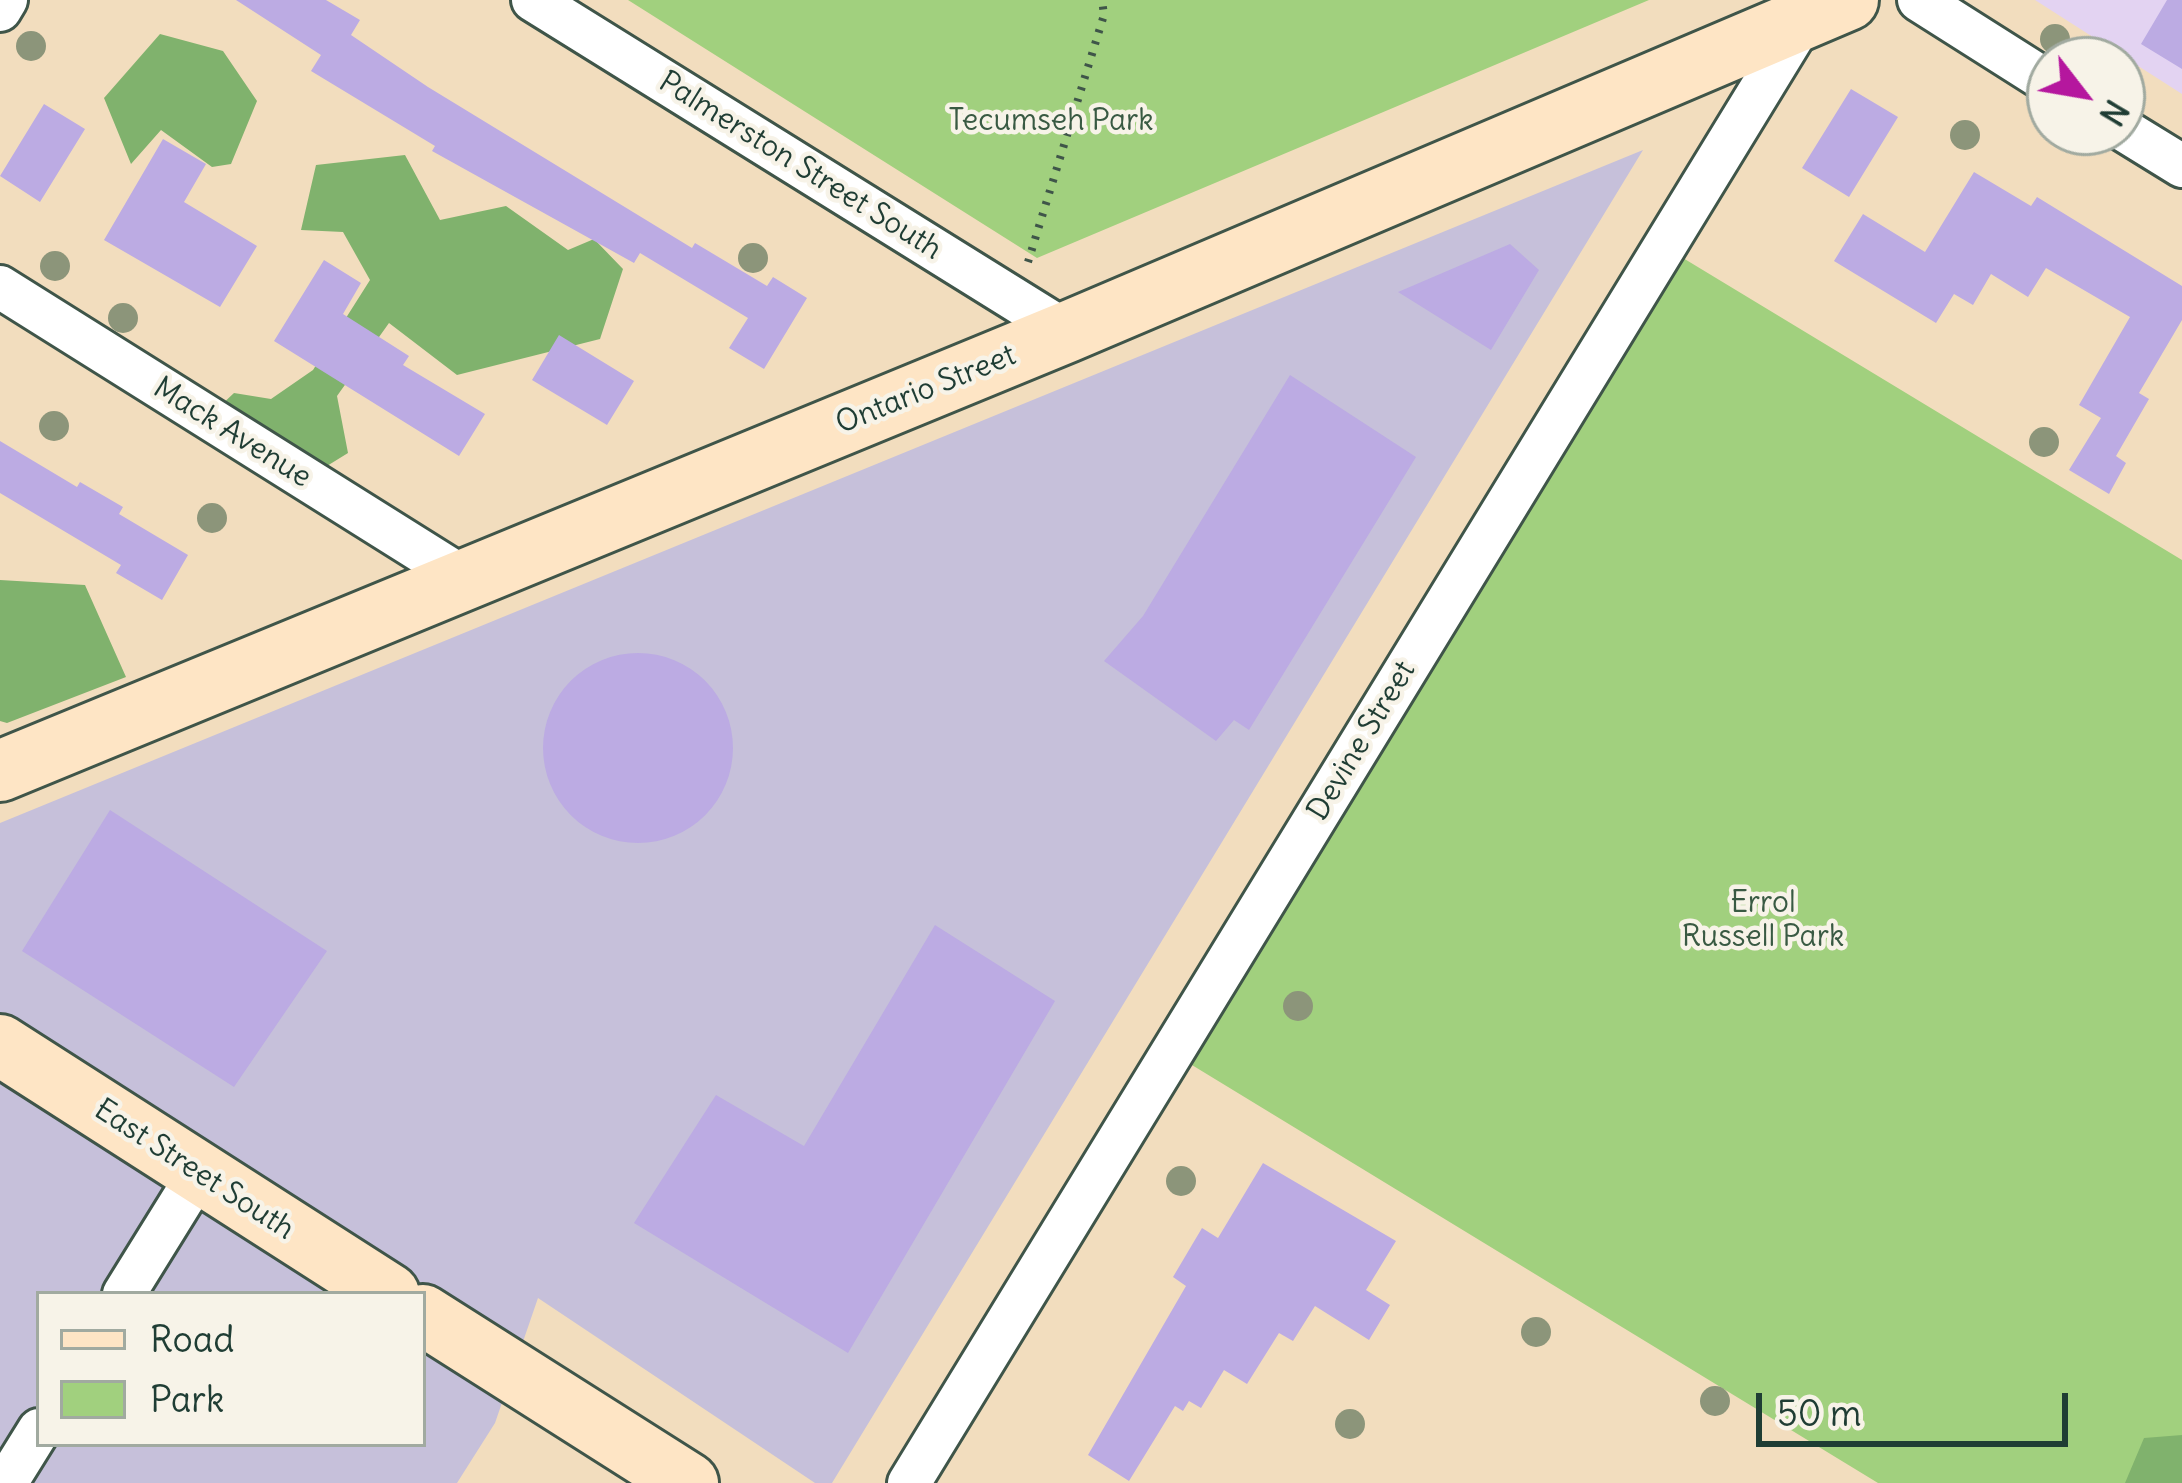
<!DOCTYPE html>
<html>
<head>
<meta charset="utf-8">
<style>
	body { margin:0 }
	#map { position:relative; width:2182px; height:1483px; overflow:hidden; background:#f2ddbe; font-family:Delius,sans-serif }
	canvas { display:block }
	.legend { position:absolute; left:36px; top:1291px; width:390px; height:156px; box-sizing:border-box; background:#f7f3e8; border:3px solid #a1aaa0; margin:0; padding:15px 21px; list-style:none; font-size:36px; color:#1f3d34 }
	.legend li { display:flex; align-items:center; gap:24px; height:60px }
	.legend b { width:60px; border:3px solid #a1aaa0 }
	.north { position:absolute; left:2026px; top:36px; width:120px; height:120px; box-sizing:border-box; background:#f7f3e8; border:3px solid #a1aaa0; border-radius:50%; rotate:121deg; font-size:33px; font-weight:700; line-height:48px; text-align:center; color:#1f3d34 }
	.north::after { content:''; display:block; margin:auto; width:42px; height:54px; background:#b5179e; clip-path:polygon(50% 0,100% 100%,50% 72%,0 100%) }
	.scale { position:absolute; left:1756px; top:1393px; width:312px; height:54px; box-sizing:border-box; border:6px solid #1f3d34; border-top:0; padding-left:15px; font-size:36px; line-height:42px; white-space:nowrap; color:#1f3d34; -webkit-text-stroke:9px #f7f3e8; paint-order:stroke }
</style>
</head>
<body>
<div id="map">
<canvas width="2182" height="1483"></canvas>
<ul class="legend">
<li><b style="height:15px;background:#fee5c5"></b>Road</li>
<li><b style="height:33px;background:#a1d07e"></b>Park</li>
</ul>
<div class="north">N</div>
<div class="scale">50 m</div>
</div>
<script>
const ctx = document.querySelector('canvas').getContext('2d');
ctx.lineJoin = 'round';
function paint(path, color) {
  ctx.fillStyle = color;
  ctx.fill(path, 'evenodd');
}
function poly(rows) {
  const path = new Path2D();
  for (const r of rows) {
    if (r.length === 3) {
      path.moveTo(r[0] + r[2], r[1]);
      path.arc(r[0], r[1], r[2], 0, 2 * Math.PI);
      continue;
    }
    path.moveTo(r[0], r[1]);
    for (let i = 2; i < r.length; i += 2) path.lineTo(r[i], r[i + 1]);
  }
  return path;
}
function stroke(path, color, width, dash) {
  ctx.strokeStyle = color;
  ctx.lineWidth = width;
  ctx.lineCap = dash ? 'butt' : 'round';
  ctx.setLineDash(dash || []);
  ctx.stroke(path);
}
function drawText(font, color, halo, rows, align = 'center') {
  ctx.font = font + ' Delius,sans-serif';
  ctx.lineWidth = 9;
  ctx.setLineDash([]);
  ctx.textBaseline = 'middle';
  ctx.strokeStyle = halo;
  ctx.fillStyle = color;
  for (const [text, x, y, turn = 0] of rows) {
    ctx.save();
    ctx.translate(x, y);
    ctx.rotate((+turn || 0) * Math.PI / 180);
    ctx.textAlign = isNaN(turn) ? turn : align;
    if (halo) ctx.strokeText(text, 0, 0);
    ctx.fillText(text, 0, 0);
    ctx.restore();
  }
}
const built = poly([
	[2035,0,2182,0,2182,94]
]);
const industrial = poly([
	[1643,150,832,1483,815,1483,538,1298,495,1423,457,1483,0,1483,0,823],
	[39,1294,423,1294,423,1444,39,1444]
]);
const green = poly([
	[628,0,1649,0,1037,258],
	[1678,255,2182,560,2182,1483,1878,1483,1187,1062]
]);
const forest = poly([
	[160,34,223,51,257,101,231,164,212,167,161,130,131,164,104,98],
	[405,155,440,220,506,206,568,250,594,239,623,269,600,339,457,375,389,323,337,396,348,453,301,482,218,408,234,393,271,399,313,370,370,280,343,232,301,230,316,165],
	[0,580,85,585,126,677,7,723,0,721],
	[2182,1435,2182,1483,2125,1483,2144,1438]
]);
const building = poly([
	[236,0,326,0,360,20,351,35,428,87,692,248,695,243,767,286,773,277,807,298,764,369,729,348,748,318,640,253,634,263,432,151,435,146,311,71,321,55],
	[2167,0,2182,0,2182,69,2141,44],
	[1851,89,1898,117,1849,197,1802,168],
	[44,104,85,129,40,202,0,176],
	[163,139,206,164,184,202,257,246,220,307,104,240],
	[1974,172,2031,206,2037,197,2182,286,2182,320,2139,393,2149,399,2116,456,2126,463,2109,494,2069,470,2101,418,2079,405,2130,317,2046,268,2028,297,1991,274,1973,305,1954,294,1936,323,1834,261,1863,214,1925,252],
	[1510,244,1539,270,1491,350,1398,292],
	[324,260,361,283,343,314,409,356,403,365,485,414,459,456,274,341],
	[559,335,634,381,607,425,532,380],
	[1290,375,1416,457,1249,730,1234,720,1216,741,1104,661,1143,616],
	[0,441,77,487,80,482,123,507,119,514,188,555,162,600,116,573,121,565,0,493],
	[638,748,95],
	[110,810,327,951,234,1087,22,951],
	[935,925,1055,1001,848,1353,634,1223,716,1095,804,1146],
	[1263,1163,1396,1241,1366,1290,1390,1305,1369,1340,1315,1306,1293,1341,1279,1333,1247,1384,1224,1370,1201,1408,1189,1401,1183,1411,1175,1406,1129,1481,1088,1455,1186,1286,1173,1277,1202,1228,1218,1238]
]);
const path = poly([
	[1028,262,1104,15,1102,0]
]);
const street = poly([
	[533,0,1067,332],
	[1919,0,2050,83],
	[0,10,6,0],
	[2122,129,2182,166],
	[0,287,464,578],
	[124,1294,199,1173],
	[6,1483,39,1430],
	[909,1483,1806,15]
]);
const secondary = poly([
	[0,771,1067,332,1848,0],
	[0,1045,389,1294],
	[423,1315,688,1483]
]);
const trees = [
	[2055,39],
	[31,46],
	[1965,135],
	[753,258],
	[55,266],
	[123,318],
	[54,426],
	[2044,442],
	[212,518],
	[1298,1006],
	[1181,1181],
	[1536,1332],
	[1715,1401],
	[1350,1424]
];
const parkNames = [
	["Tecumseh Park",1051,121],
	["Errol",1763,903],
	["Russell Park",1763,937]
];
const streetNames = [
	["Palmerston Street South",800,166,32],
	["Ontario Street",926,390,-22],
	["Mack Avenue",232,433,32],
	["Devine Street",1362,741,-59],
	["East Street South",194,1170,33]
];
paint(built, '#e3d3f2');
paint(industrial, '#c6c0da');
paint(green, '#a1d07e');
paint(forest, '#80b26d');
paint(building, '#bcabe3');
stroke(street, '#3f5549', 48);
stroke(secondary, '#3f5549', 66);
stroke(path, '#3f5549', 8, [3, 9]);
stroke(street, '#fff', 42);
stroke(secondary, '#fee5c5', 60);
ctx.fillStyle = '#8c957a';
for (const [x, y] of trees) {
  ctx.beginPath();
  ctx.arc(x, y, 15, 0, 2 * Math.PI);
  ctx.fill();
}
drawText('30px', '#395a43', '#f7f3e8', parkNames);
drawText('30px', '#1f3d34', '#f7f3e8', streetNames);
</script>
</body>
</html>
